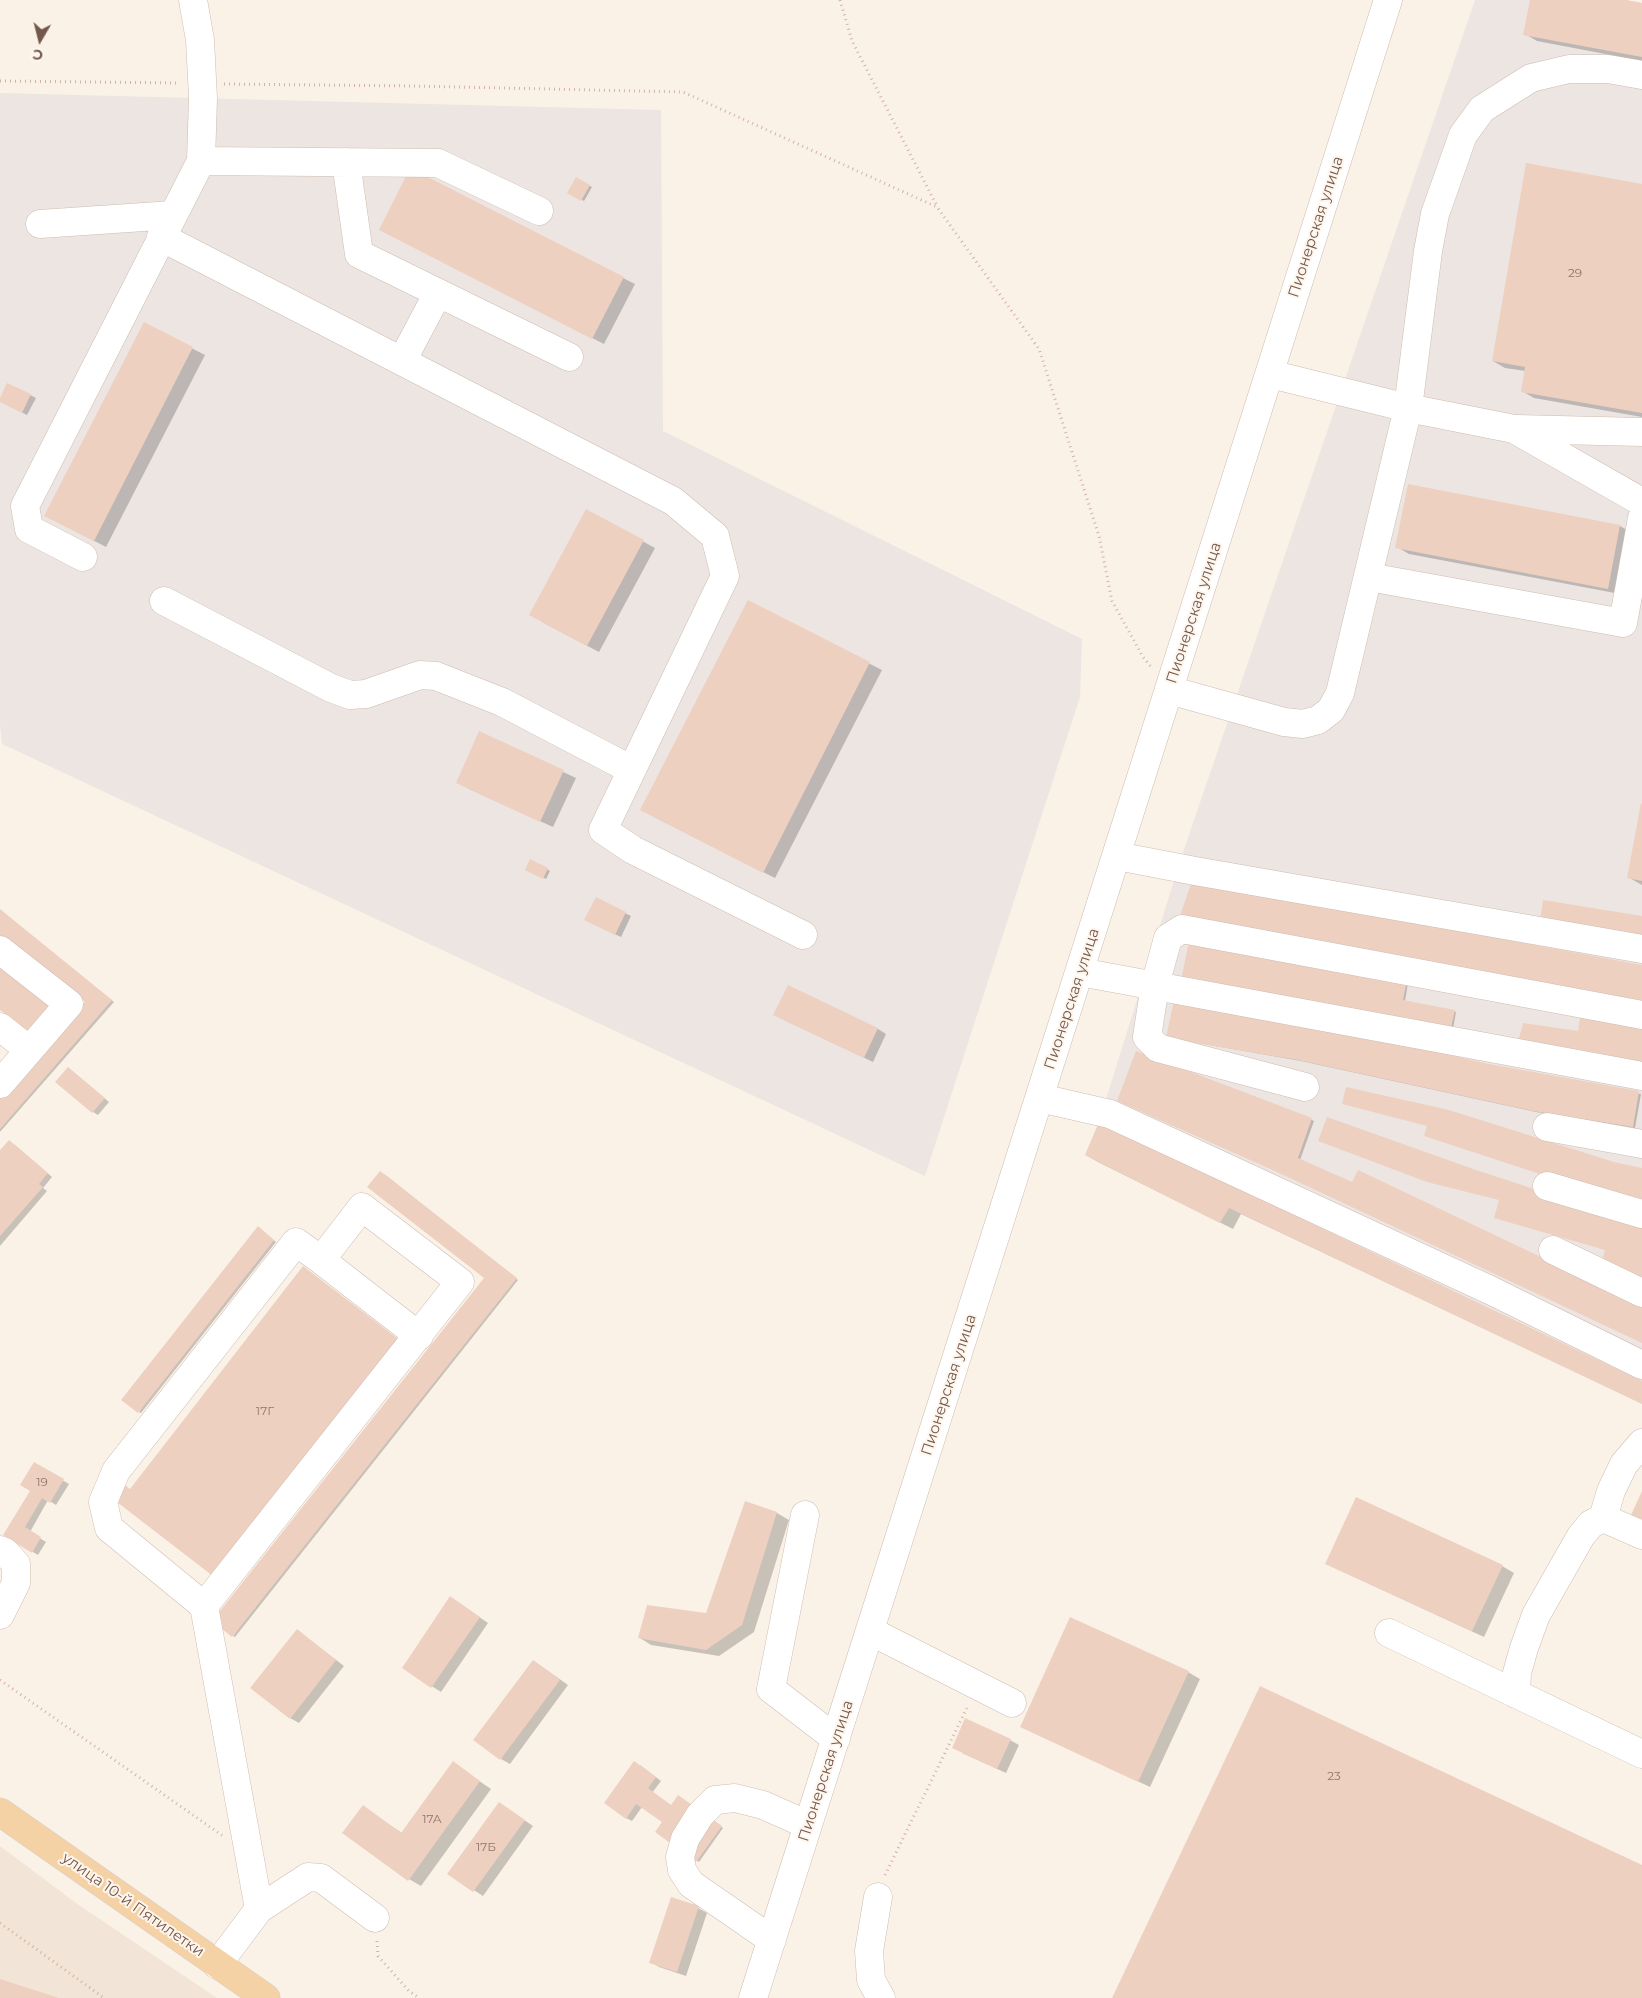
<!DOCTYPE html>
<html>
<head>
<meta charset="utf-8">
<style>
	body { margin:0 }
	#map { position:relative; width:1642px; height:1998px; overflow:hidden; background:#fbf2e7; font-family:Montserrat,sans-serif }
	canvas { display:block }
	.north { position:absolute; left:15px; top:15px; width:50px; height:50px; -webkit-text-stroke:4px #fef6ed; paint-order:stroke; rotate:188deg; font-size:14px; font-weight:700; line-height:20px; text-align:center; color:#73584d }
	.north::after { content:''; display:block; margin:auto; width:18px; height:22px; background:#73584d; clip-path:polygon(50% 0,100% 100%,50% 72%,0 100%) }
</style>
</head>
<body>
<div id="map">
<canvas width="1642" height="1998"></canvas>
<div class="north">С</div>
</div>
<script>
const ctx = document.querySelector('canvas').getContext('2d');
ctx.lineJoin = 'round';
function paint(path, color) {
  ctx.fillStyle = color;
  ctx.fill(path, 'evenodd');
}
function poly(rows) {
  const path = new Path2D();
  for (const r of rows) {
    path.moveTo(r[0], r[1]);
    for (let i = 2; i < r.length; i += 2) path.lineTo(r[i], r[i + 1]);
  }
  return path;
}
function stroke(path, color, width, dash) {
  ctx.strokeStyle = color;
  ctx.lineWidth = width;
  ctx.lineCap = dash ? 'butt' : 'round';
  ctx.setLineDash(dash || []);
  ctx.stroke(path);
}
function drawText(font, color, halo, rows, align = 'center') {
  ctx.font = font + ' Montserrat,sans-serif';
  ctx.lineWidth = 4;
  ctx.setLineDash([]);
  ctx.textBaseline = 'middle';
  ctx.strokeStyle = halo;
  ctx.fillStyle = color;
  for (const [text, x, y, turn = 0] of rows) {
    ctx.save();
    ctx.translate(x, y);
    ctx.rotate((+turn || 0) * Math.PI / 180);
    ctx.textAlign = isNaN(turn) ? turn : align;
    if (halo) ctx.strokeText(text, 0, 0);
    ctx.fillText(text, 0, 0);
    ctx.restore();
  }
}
const residential = poly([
	[0,1846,76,1903,217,1998,0,1998]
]);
const industrial = poly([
	[1475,0,1626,0,1642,3,1642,1404,1229,1208,1220,1223,1085,1155,1099,1122,1181,858],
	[0,93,661,110,663,431,1082,639,1080,697,925,1176,2,744,0,725]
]);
const shadow = poly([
	[1531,0,1619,0,1642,4,1642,61,1537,41,1525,34],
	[576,179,592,187,584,201,569,193],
	[1642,185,1642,417,1534,398,1522,391,1526,371,1505,368,1493,361],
	[392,236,623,278,635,284,604,344],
	[144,324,205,355,106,547,58,522],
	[30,395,36,398,27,415,0,401],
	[1409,485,1620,526,1632,533,1620,594,1409,554,1397,547],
	[587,511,655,548,599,652,542,622],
	[748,602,882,670,775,878,654,817],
	[480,733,576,778,553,827,469,789],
	[1642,805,1642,885,1628,877],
	[531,861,550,871,546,879,527,869],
	[596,899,631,916,621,937,591,923],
	[0,910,114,1002,0,1132,0,1100,87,1002,0,934],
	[1185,980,1408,983,1405,1001,1456,1012,1453,1029],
	[784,1020,878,1029,886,1034,873,1062],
	[1170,1038,1488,1065,1641,1094,1635,1128,1536,1112,1301,1061],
	[1136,1053,1312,1120,1314,1121,1300,1160,1642,1342,1281,1172],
	[68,1068,109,1102,98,1115,93,1112],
	[1099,1124,1642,1382,1642,1403,1241,1214,1233,1229,1098,1162,1086,1155],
	[15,1145,52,1177,43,1188,47,1191,0,1246,0,1151],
	[383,1173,518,1280,235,1637,233,1636,486,1278],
	[260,1229,276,1242,141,1413,139,1412],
	[306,1269,398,1340,225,1563],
	[35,1464,69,1484,56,1505,48,1500,30,1532,46,1542,38,1555,4,1535,31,1490],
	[746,1502,777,1513,789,1520,754,1632,719,1656,651,1645,640,1638,707,1615],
	[1502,1566,1514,1573,1484,1637,1339,1570],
	[459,1603,488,1623,441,1692,403,1668],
	[297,1630,344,1666,299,1723,290,1718],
	[534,1661,568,1685,510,1764,501,1759],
	[1188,1672,1200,1679,1150,1787,1021,1726],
	[1010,1740,1019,1745,1006,1773,962,1753],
	[453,1763,491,1789,421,1886,409,1879,363,1807,402,1833],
	[640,1765,661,1781,652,1793,672,1806,679,1797,723,1828,699,1862,656,1832,664,1822,642,1807,632,1821,626,1818],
	[499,1803,533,1826,483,1896,449,1874],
	[698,1908,707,1913,686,1976,659,1967,651,1962]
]);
const building = poly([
	[1530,0,1626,0,1642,3,1642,57,1523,35],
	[1526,163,1642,184,1642,413,1521,392,1525,367,1492,361],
	[410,168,624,277,592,339,379,230],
	[576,177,590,185,581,201,567,193],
	[144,322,193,347,94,541,44,516],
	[7,383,31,394,22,413,0,402,0,398],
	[1408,484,1620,525,1608,589,1395,548],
	[586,509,644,540,587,646,529,615],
	[748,600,870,662,763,873,640,810],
	[479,731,564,770,540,822,456,783],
	[1641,803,1642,804,1642,881,1627,878],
	[530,859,548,868,543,879,525,870],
	[1192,881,1642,965,1642,1006,1180,916],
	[596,897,626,912,615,935,584,920],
	[1543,900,1642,916,1642,937,1540,921],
	[0,909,112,1000,0,1129,0,1098,85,1002,0,936],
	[1189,942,1407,980,1403,1000,1455,1010,1451,1028,1181,980],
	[0,964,55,1006,32,1035,0,1010],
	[788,985,878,1028,864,1058,773,1015],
	[1174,1000,1360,1034,1489,1064,1639,1091,1633,1127,1533,1111,1298,1060,1166,1038],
	[1581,1012,1642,1022,1642,1063,1518,1042,1523,1023,1578,1031],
	[1136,1051,1312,1118,1298,1158,1352,1182,1358,1170,1642,1305,1642,1343,1277,1172,1117,1101],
	[68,1067,105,1098,92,1113,55,1082],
	[1346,1087,1449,1110,1614,1162,1642,1168,1642,1202,1546,1176,1424,1136,1427,1126,1342,1104],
	[1327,1117,1476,1170,1642,1224,1642,1281,1601,1264,1605,1250,1494,1218,1499,1200,1427,1182,1318,1141],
	[1099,1122,1642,1381,1642,1404,1229,1208,1220,1223,1085,1155],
	[9,1140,48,1173,39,1184,43,1187,0,1236,0,1150],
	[380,1171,517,1278,232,1637,212,1621,484,1278,367,1187],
	[258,1226,274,1240,138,1413,121,1400],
	[303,1266,397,1338,224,1561,218,1580,113,1499,124,1484,130,1489],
	[34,1462,64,1479,50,1503,42,1498,25,1527,41,1537,32,1553,3,1535,30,1491,20,1485],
	[1642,1491,1642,1520,1631,1515],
	[1356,1497,1503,1565,1472,1631,1325,1564],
	[745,1501,777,1512,742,1625,706,1650,638,1638,647,1605,706,1613],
	[450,1596,480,1617,431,1688,402,1668],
	[1070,1617,1189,1671,1138,1782,1020,1727],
	[297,1629,336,1660,290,1719,250,1688],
	[533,1660,560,1680,500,1760,473,1740],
	[1260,1686,1642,1865,1642,1998,1112,1998],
	[965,1718,1011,1739,997,1769,952,1748],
	[453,1761,480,1781,408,1881,342,1833,363,1805,401,1833],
	[634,1761,656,1777,648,1788,671,1805,678,1795,722,1826,696,1862,655,1832,662,1822,636,1804,626,1819,604,1803],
	[499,1802,525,1820,473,1892,447,1874],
	[671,1897,699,1906,677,1972,649,1963],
	[0,1979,59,1998,0,1998]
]);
const path = poly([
	[840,0,852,41,937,206],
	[0,81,180,83],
	[224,84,412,86,683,92,937,207,1039,349,1099,536,1112,601,1143,657,1152,668],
	[0,1680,223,1836],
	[885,1875,968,1706],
	[0,1923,104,1998],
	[377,1941,378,1956,409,1991,419,1998]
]);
const minor = poly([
	[1642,75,1608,69,1569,69,1531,78,1482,109,1463,135,1435,214,1428,251,1408,408,1514,429,1642,502],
	[201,161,438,163,539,211],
	[346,162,359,254,569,357],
	[40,224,173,215],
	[161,237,673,501,715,536,725,576,603,830,633,850,803,935],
	[402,361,438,293],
	[1516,429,1642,432],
	[83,557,29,529,25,506,201,161,203,98,200,40,193,0],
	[1369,577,1623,623,1642,518],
	[164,601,331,688,350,695,366,694,420,675,436,676,502,702,632,770],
	[1169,690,1284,722,1303,724,1318,720,1331,710,1340,693,1408,408,1270,374],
	[1117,856,1195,871,1642,949],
	[0,950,69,1004,0,1084],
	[1080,972,1642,1076],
	[0,1027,29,1050],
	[1305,1087,1158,1048,1147,1037,1155,985,1168,938,1182,929,1642,1015],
	[1040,1098,1110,1114,1492,1291,1642,1365],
	[1547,1127,1642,1144],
	[1547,1186,1642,1214],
	[1553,1250,1642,1293],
	[321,1260,419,1336],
	[805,1515,771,1689,836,1739],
	[1603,1518,1642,1535],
	[0,1550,5,1552,16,1564,16,1583,0,1615],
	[204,1606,460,1282,362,1207,321,1260,296,1242,116,1471,103,1502,109,1528,204,1606,259,1909],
	[870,1631,1012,1703],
	[1389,1633,1642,1754],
	[1516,1694,1517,1673,1524,1648,1536,1615,1581,1536,1591,1524,1603,1518,1611,1491,1624,1464,1642,1443],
	[878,1897,869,1951,871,1980,881,1998],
	[772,1940,691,1884,682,1870,680,1857,685,1839,700,1815,715,1800,735,1798,763,1805,808,1825],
	[217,1965,259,1909,308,1877,321,1878,375,1918],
	[753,1998,1388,0]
]);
const major = poly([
	[0,1812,266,1998]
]);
const numberNames = [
	["29",1575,273],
	["17Г",265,1411],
	["19",42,1482],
	["23",1334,1776],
	["17А",432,1819],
	["17Б",486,1847]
];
const streetNames = [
	["Пионерская улица",1316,227,-72],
	["Пионерская улица",1194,613,-72],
	["Пионерская улица",1072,999,-72],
	["Пионерская улица",949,1385,-72],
	["Пионерская улица",826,1771,-72],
	["улица 10-й Пятилетки",133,1905,35]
];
paint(residential, '#f2e4d6');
paint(industrial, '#ece5e1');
paint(shadow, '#0003');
paint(building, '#eed0c1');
stroke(minor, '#cebcb1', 29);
stroke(major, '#d8d0cd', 29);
stroke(path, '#d3b3a4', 3, [1, 4]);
stroke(minor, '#fff', 28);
stroke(major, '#f5d2a5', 28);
drawText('12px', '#92766a', null, numberNames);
drawText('15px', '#73584d', '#fef6ed', streetNames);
</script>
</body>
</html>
